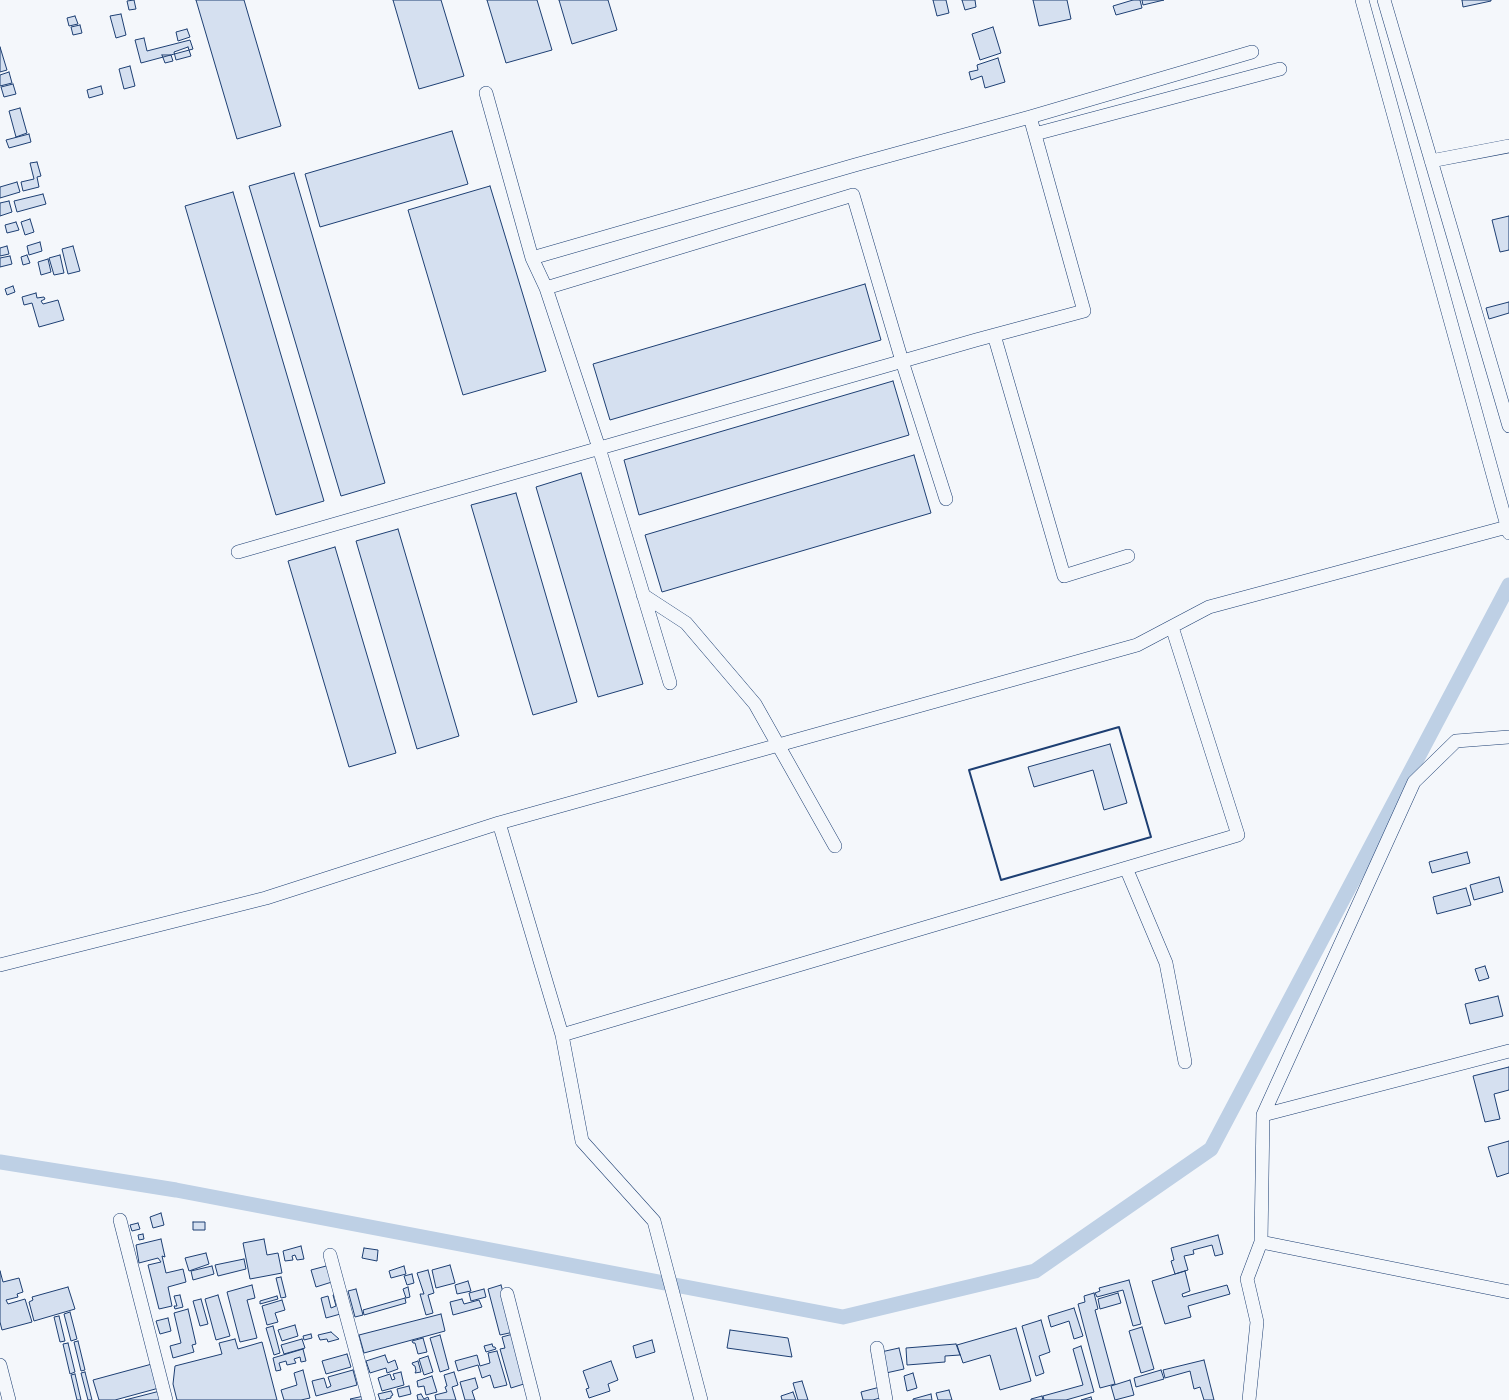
<!DOCTYPE html>
<html>
<head>
<meta charset="utf-8">
<style>
	body { margin:0 }
	canvas { display:block; background:#f4f7fb }
</style>
</head>
<body>
<canvas width="1509" height="1400"></canvas>
<script>
const ctx = document.querySelector('canvas').getContext('2d');
ctx.lineJoin = 'round';
function poly(rows) {
  const path = new Path2D();
  for (const r of rows) {
    path.moveTo(r[0], r[1]);
    for (let i = 2; i < r.length; i += 2) path.lineTo(r[i], r[i + 1]);
  }
  return path;
}
function stroke(path, color, width, dash) {
  ctx.strokeStyle = color;
  ctx.lineWidth = width;
  ctx.lineCap = dash ? 'butt' : 'round';
  ctx.setLineDash(dash || []);
  ctx.stroke(path);
}
function paint(path, color) {
  ctx.fillStyle = color;
  ctx.fill(path, 'evenodd');
}
const canal = poly([
	[0,1162,176,1190,843,1317,1035,1271,1211,1149,1509,585]
]);
const building = poly([
	[134,0,136,9,129,10,127,1,134,0],
	[196,0,244,0,281,126,237,139,196,0],
	[393,0,441,0,464,76,419,89,393,0],
	[487,0,537,0,552,50,506,63,487,0],
	[559,0,608,0,617,30,572,44,559,0],
	[933,0,946,0,949,13,937,16,933,0],
	[962,0,975,0,976,7,965,10,962,0],
	[1033,0,1067,0,1071,19,1039,26,1033,0],
	[1133,0,1140,0,1142,8,1116,15,1113,6,1133,0],
	[1142,0,1164,0,1143,5,1142,0],
	[1462,0,1491,0,1491,1,1463,7,1462,0],
	[121,14,126,35,116,38,110,16,121,14],
	[75,16,78,24,69,26,67,18,75,16],
	[80,25,82,33,73,35,71,27,80,25],
	[993,27,1001,53,980,60,972,34,993,27],
	[187,29,190,37,178,41,176,32,187,29],
	[144,38,147,51,190,40,193,49,141,63,135,40,144,38],
	[0,47,7,70,0,72,0,47],
	[188,47,191,56,176,60,174,52,188,47],
	[162,55,171,55,173,61,165,63,162,55],
	[998,58,1005,82,985,88,982,76,971,80,969,72,978,70,977,65,998,58],
	[130,66,135,86,124,89,119,69,130,66],
	[9,72,12,83,0,86,0,75,9,72],
	[13,84,16,94,4,97,1,87,13,84],
	[101,86,103,94,89,98,87,90,101,86],
	[20,108,27,133,16,137,9,111,20,108],
	[452,131,468,184,320,227,305,174,452,131],
	[29,134,31,142,9,148,6,140,29,134],
	[37,162,41,176,37,177,39,187,23,191,21,182,34,179,30,163,37,162],
	[294,173,385,483,341,496,249,186,294,173],
	[17,182,20,192,0,198,0,187,17,182],
	[490,186,546,371,463,395,408,210,490,186],
	[233,192,324,501,276,515,185,206,233,192],
	[43,194,46,204,17,212,14,201,43,194],
	[9,201,12,212,0,216,0,203,9,201],
	[1509,216,1509,250,1500,252,1492,220,1509,216],
	[30,219,34,232,25,235,21,222,30,219],
	[16,222,19,230,7,233,5,225,16,222],
	[40,242,42,251,29,255,27,246,40,242],
	[7,246,9,254,0,256,0,248,7,246],
	[73,246,80,271,68,274,62,249,73,246],
	[27,255,30,263,23,265,21,257,27,255],
	[60,255,64,273,54,275,49,258,60,255],
	[10,256,12,264,0,267,0,258,10,256],
	[48,259,51,272,41,275,38,262,48,259],
	[865,284,881,340,610,420,593,364,865,284],
	[13,286,15,292,7,295,5,289,13,286],
	[36,293,37,298,44,297,45,299,41,301,43,304,58,300,64,320,39,327,32,303,24,305,22,297,36,293],
	[1509,302,1509,313,1489,319,1486,308,1509,302],
	[893,381,909,435,639,515,624,460,893,381],
	[914,455,931,513,662,592,645,535,914,455],
	[581,473,643,684,598,697,536,487,581,473],
	[516,493,577,702,533,715,471,505,516,493],
	[398,529,459,736,417,749,356,541,398,529],
	[335,547,396,753,349,767,288,561,335,547],
	[1110,744,1127,803,1104,810,1093,770,1034,787,1028,767,1110,744],
	[1467,852,1470,863,1432,873,1429,862,1467,852],
	[1499,877,1503,892,1474,900,1470,885,1499,877],
	[1466,888,1471,905,1437,914,1433,897,1466,888],
	[1485,966,1489,978,1479,981,1475,969,1485,966],
	[1498,996,1503,1016,1470,1024,1465,1004,1498,996],
	[1509,1067,1509,1090,1494,1094,1500,1119,1485,1122,1473,1076,1509,1067],
	[1509,1141,1509,1173,1497,1177,1488,1147,1509,1141],
	[161,1213,164,1225,153,1228,150,1217,161,1213],
	[193,1222,205,1222,205,1230,193,1230,193,1222],
	[138,1223,140,1229,132,1231,130,1225,138,1223],
	[143,1234,144,1239,139,1240,138,1235,143,1234],
	[1218,1235,1223,1254,1215,1256,1212,1245,1193,1250,1194,1254,1184,1256,1188,1270,1175,1274,1171,1261,1174,1260,1171,1248,1218,1235],
	[161,1239,165,1257,162,1256,166,1273,183,1269,186,1282,168,1287,172,1306,159,1309,148,1265,161,1262,158,1258,139,1263,136,1245,161,1239],
	[264,1239,267,1255,278,1253,282,1273,250,1279,243,1243,264,1239],
	[301,1246,304,1259,297,1260,295,1255,292,1256,293,1260,285,1261,283,1251,301,1246],
	[364,1248,378,1250,377,1261,362,1258,364,1248],
	[206,1253,209,1264,189,1271,185,1258,206,1253],
	[244,1259,246,1269,218,1276,215,1265,244,1259],
	[330,1265,335,1281,316,1287,311,1270,330,1265],
	[450,1265,455,1283,436,1288,432,1270,450,1265],
	[212,1266,214,1274,193,1280,191,1271,212,1266],
	[404,1266,406,1274,391,1278,389,1271,404,1266],
	[428,1270,434,1293,428,1295,433,1313,426,1315,420,1294,424,1294,417,1273,428,1270],
	[0,1271,3,1282,19,1278,23,1292,17,1294,18,1297,6,1300,8,1304,25,1299,32,1322,2,1330,0,1322,0,1271],
	[1185,1271,1190,1291,1182,1294,1183,1297,1227,1285,1230,1294,1188,1306,1191,1317,1165,1324,1152,1281,1185,1271],
	[412,1274,414,1283,407,1285,404,1276,412,1274],
	[281,1277,286,1297,281,1298,276,1278,281,1277],
	[1129,1280,1141,1324,1133,1326,1123,1290,1097,1297,1095,1293,1100,1291,1099,1288,1129,1280],
	[468,1281,471,1291,457,1294,455,1285,468,1281],
	[252,1285,255,1298,247,1300,257,1338,240,1342,227,1292,252,1285],
	[501,1285,514,1332,500,1335,488,1289,501,1285],
	[68,1287,75,1309,34,1321,29,1302,33,1300,32,1297,68,1287],
	[408,1287,410,1297,406,1298,403,1289,408,1287],
	[356,1289,363,1315,355,1317,348,1291,356,1289],
	[484,1289,486,1297,471,1301,469,1293,484,1289],
	[343,1292,344,1313,326,1318,321,1298,328,1296,331,1308,336,1306,333,1295,343,1292],
	[1094,1293,1098,1309,1095,1310,1115,1384,1100,1388,1078,1304,1085,1302,1084,1296,1094,1293],
	[1118,1293,1121,1303,1100,1309,1098,1299,1118,1293],
	[180,1295,183,1307,175,1309,174,1306,177,1306,174,1296,180,1295],
	[218,1295,230,1336,216,1340,205,1299,218,1295],
	[277,1296,278,1299,260,1304,260,1301,277,1296],
	[405,1298,406,1303,364,1315,363,1310,405,1298],
	[201,1299,208,1324,200,1326,193,1301,201,1299],
	[462,1299,464,1304,479,1300,482,1307,453,1315,450,1302,462,1299],
	[282,1300,285,1310,275,1313,278,1322,267,1325,262,1306,282,1300],
	[1074,1308,1083,1336,1074,1339,1069,1321,1051,1327,1048,1316,1074,1308],
	[188,1309,196,1344,192,1345,194,1352,173,1358,170,1346,181,1343,174,1313,188,1309],
	[70,1312,77,1339,71,1341,64,1314,70,1312],
	[441,1314,445,1331,364,1353,359,1335,441,1314],
	[59,1316,65,1341,60,1342,54,1317,59,1316],
	[168,1318,171,1331,160,1334,156,1321,168,1318],
	[1041,1320,1050,1352,1039,1356,1044,1373,1036,1376,1022,1326,1041,1320],
	[295,1325,298,1336,282,1341,278,1330,295,1325],
	[273,1326,280,1353,274,1355,266,1328,273,1326],
	[1142,1327,1154,1369,1141,1373,1129,1331,1142,1327],
	[1016,1328,1031,1381,1000,1390,990,1355,963,1363,957,1345,1016,1328],
	[730,1330,788,1338,792,1357,727,1348,730,1330],
	[331,1332,339,1339,328,1342,327,1339,320,1340,318,1335,331,1332],
	[311,1334,312,1338,304,1340,303,1336,311,1334],
	[513,1334,527,1383,511,1388,500,1349,505,1348,502,1337,513,1334],
	[440,1335,449,1369,440,1372,430,1338,440,1335],
	[423,1338,427,1352,418,1354,415,1343,413,1343,412,1341,423,1338],
	[235,1339,238,1349,262,1342,277,1400,177,1400,173,1384,175,1366,222,1354,219,1343,235,1339],
	[302,1339,305,1348,284,1354,281,1345,302,1339],
	[652,1340,655,1352,636,1358,633,1346,652,1340],
	[78,1341,85,1370,81,1371,74,1342,78,1341],
	[68,1343,75,1372,70,1374,63,1344,68,1343],
	[492,1344,493,1347,495,1347,496,1349,486,1352,484,1346,492,1344],
	[956,1344,960,1355,945,1356,945,1362,907,1365,906,1348,956,1344],
	[1081,1346,1094,1392,1066,1400,1044,1400,1043,1396,1083,1385,1073,1349,1081,1346],
	[899,1348,904,1369,886,1373,881,1352,899,1348],
	[303,1349,306,1361,301,1362,300,1357,294,1359,296,1363,287,1365,286,1361,279,1363,281,1370,276,1371,273,1358,303,1349],
	[497,1351,507,1385,494,1388,490,1375,482,1378,478,1365,458,1371,455,1361,477,1355,480,1366,490,1363,488,1353,497,1351],
	[347,1354,351,1367,326,1374,322,1361,347,1354],
	[385,1355,388,1363,395,1360,398,1369,387,1373,386,1368,370,1373,366,1361,385,1355],
	[428,1356,433,1372,424,1375,419,1359,428,1356],
	[1204,1360,1214,1400,1204,1400,1200,1387,1194,1389,1190,1371,1165,1378,1163,1370,1204,1360],
	[418,1361,421,1372,415,1373,416,1371,415,1366,413,1365,412,1363,418,1361],
	[611,1361,618,1380,608,1384,610,1391,589,1398,586,1389,589,1388,583,1371,611,1361],
	[152,1364,159,1388,115,1400,99,1400,93,1380,152,1364],
	[303,1370,310,1398,301,1400,284,1400,281,1390,297,1385,294,1373,303,1370],
	[353,1370,357,1385,316,1396,312,1381,324,1378,327,1388,331,1386,328,1377,353,1370],
	[1161,1370,1164,1379,1136,1387,1134,1378,1161,1370],
	[85,1372,92,1400,88,1400,81,1373,85,1372],
	[401,1372,404,1385,382,1391,378,1378,390,1374,392,1380,395,1379,393,1374,401,1372],
	[454,1372,458,1385,452,1387,456,1400,436,1400,435,1395,447,1392,445,1387,447,1386,444,1375,454,1372],
	[913,1373,917,1388,907,1391,904,1376,913,1373],
	[75,1374,81,1400,77,1400,71,1375,75,1374],
	[432,1376,437,1392,426,1395,424,1386,418,1387,417,1381,432,1376],
	[475,1378,478,1388,472,1391,475,1400,465,1400,460,1382,475,1378],
	[1130,1380,1134,1395,1115,1400,1111,1386,1130,1380],
	[802,1381,808,1400,798,1400,793,1383,802,1381],
	[409,1386,411,1394,399,1397,397,1389,409,1386],
	[880,1387,883,1397,873,1400,863,1400,861,1392,880,1387],
	[949,1390,952,1400,938,1400,936,1393,949,1390],
	[160,1391,163,1400,125,1400,160,1391],
	[391,1391,393,1395,391,1396,391,1398,386,1399,386,1400,380,1400,378,1394,391,1391],
	[793,1392,796,1400,782,1400,781,1396,793,1392],
	[421,1394,424,1399,428,1397,429,1400,418,1400,417,1395,421,1394],
	[931,1394,932,1400,913,1400,913,1399,931,1394],
	[364,1396,365,1400,351,1400,350,1399,364,1396],
	[1042,1396,1043,1400,1031,1400,1031,1399,1042,1396],
	[1091,1397,1092,1400,1081,1400,1091,1397]
]);
const street = poly([
	[1362,0,1509,533],
	[1384,0,1509,426],
	[486,93,532,258,546,288,599,448,670,683],
	[1035,134,1280,69],
	[1431,161,1509,146],
	[532,258,855,165,1030,117,1252,52],
	[546,288,853,195,902,361,946,499],
	[994,335,1064,576,1128,556],
	[238,552,976,340,1084,311,1030,117],
	[643,595,686,623,755,704,835,846],
	[499,823,562,1035,582,1141,654,1221,701,1400],
	[1126,868,1166,963,1185,1062],
	[0,965,266,898,499,823,1137,645,1209,607,1507,527],
	[562,1035,1238,835,1172,627],
	[1263,1115,1509,1051],
	[120,1220,166,1400],
	[1261,1242,1509,1292],
	[330,1255,369,1400],
	[507,1294,534,1400],
	[877,1348,886,1400],
	[0,1365,9,1400],
	[1249,1400,1257,1322,1247,1279,1261,1242,1263,1115,1414,782,1456,741,1509,737]
]);
const wall = poly([
	[1119,727,1151,837,1001,880,969,770,1119,727]
]);
stroke(canal, '#bed0e5', 15);
paint(building, '#d5e0f0');
stroke(building, '#1d3f73', 1);
stroke(street, '#1d3f73', 14);
stroke(street, '#f4f7fb', 13);
stroke(wall, '#1d3f73', 2);
</script>
</body>
</html>
